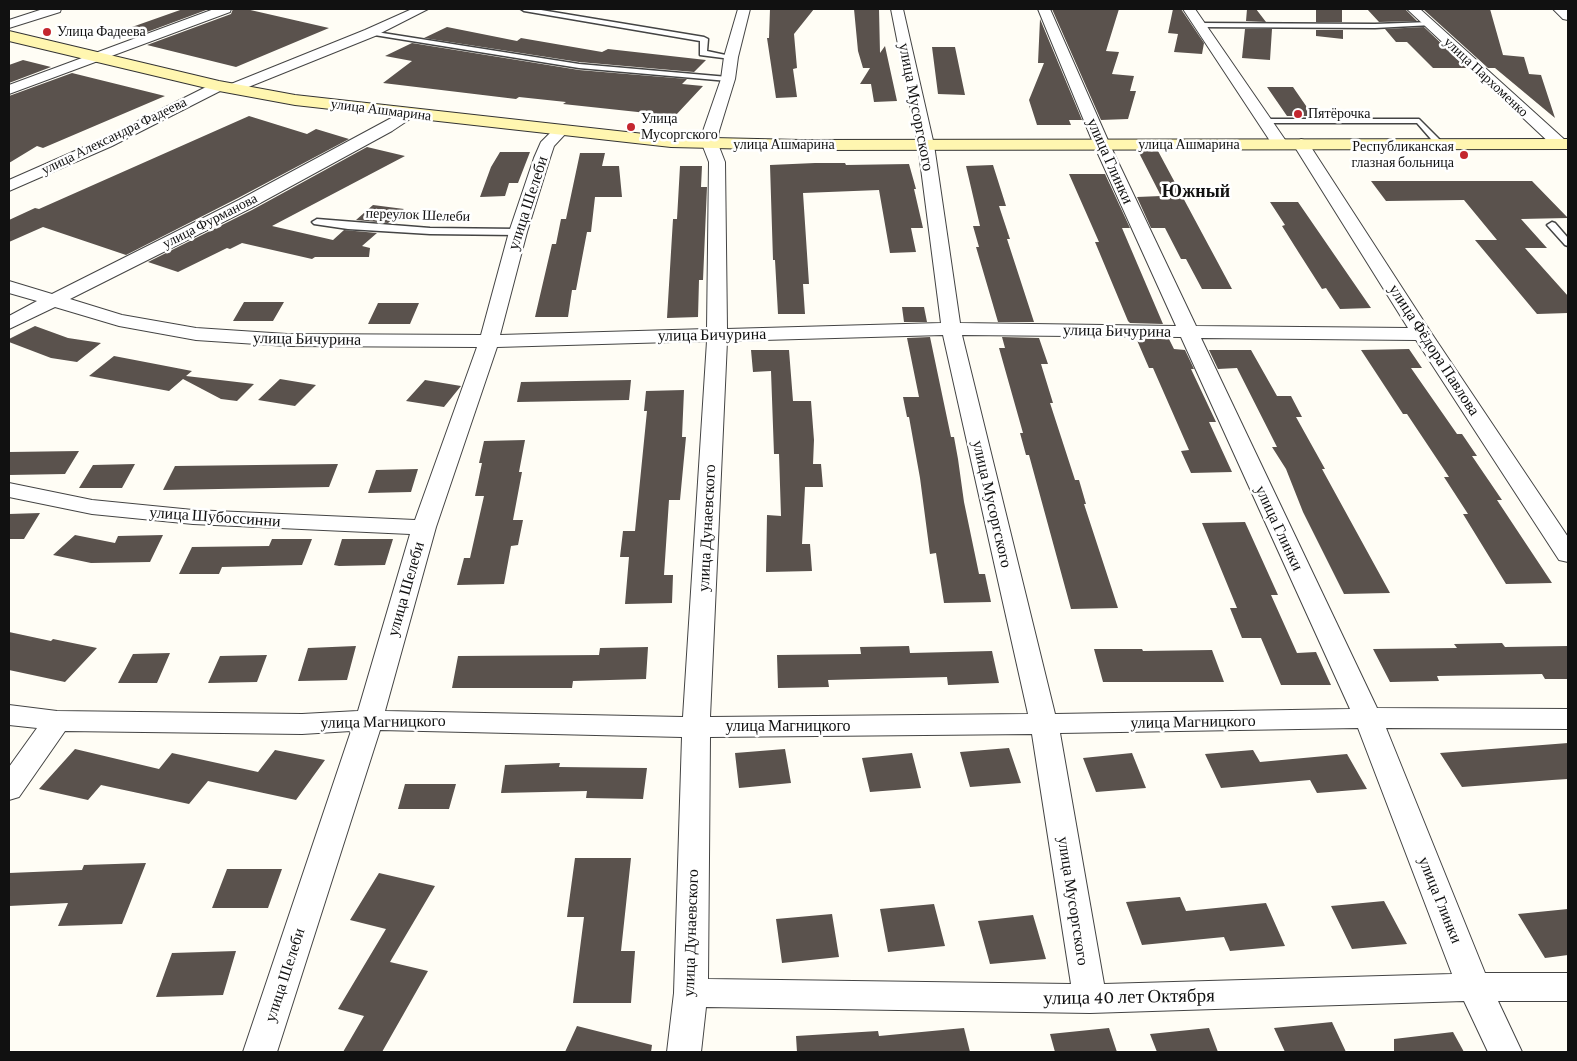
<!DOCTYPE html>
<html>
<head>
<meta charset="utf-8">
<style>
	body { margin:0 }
	#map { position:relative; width:1577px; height:1061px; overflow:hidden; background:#fffdf5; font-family:"Crimson Pro",serif }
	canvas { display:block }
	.frame { position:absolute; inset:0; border:10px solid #111; pointer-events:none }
</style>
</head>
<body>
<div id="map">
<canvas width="1577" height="1061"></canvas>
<div class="frame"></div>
</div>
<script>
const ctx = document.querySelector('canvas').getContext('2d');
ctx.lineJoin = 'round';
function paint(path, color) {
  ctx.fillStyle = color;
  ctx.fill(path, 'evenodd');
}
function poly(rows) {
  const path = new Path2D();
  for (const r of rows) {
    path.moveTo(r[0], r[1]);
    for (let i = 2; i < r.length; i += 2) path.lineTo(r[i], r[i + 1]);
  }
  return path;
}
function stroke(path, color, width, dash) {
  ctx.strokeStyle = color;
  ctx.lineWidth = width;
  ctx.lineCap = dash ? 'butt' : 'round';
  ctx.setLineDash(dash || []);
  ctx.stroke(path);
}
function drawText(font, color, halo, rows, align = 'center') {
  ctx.font = font + ' "Crimson Pro",serif';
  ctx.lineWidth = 5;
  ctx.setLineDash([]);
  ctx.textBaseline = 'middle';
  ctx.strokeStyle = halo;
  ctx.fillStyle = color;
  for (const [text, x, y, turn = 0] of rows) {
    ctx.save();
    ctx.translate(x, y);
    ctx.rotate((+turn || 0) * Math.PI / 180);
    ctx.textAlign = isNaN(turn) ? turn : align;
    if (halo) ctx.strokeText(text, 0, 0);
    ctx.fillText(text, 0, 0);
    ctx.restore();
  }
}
const building = poly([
	[183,9,209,9,131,38,115,33],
	[233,9,246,9,329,28,236,67,147,45,231,14],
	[770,9,814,9,794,34,797,68,793,69,797,97,776,98,767,38,769,38],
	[854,9,879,9,880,53,885,46,897,101,874,102,871,84,860,84,870,68,863,68,858,51],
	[1052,9,1119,9,1106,51,1119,52,1112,74,1134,76,1130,91,1136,91,1128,119,1101,120],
	[1173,9,1181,9,1204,43,1202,54,1174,52,1178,34,1168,33],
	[1247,9,1256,9,1266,22,1246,21],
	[1316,9,1342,9,1342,22,1316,22],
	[1367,9,1405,9,1417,21,1379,22],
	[1423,9,1490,9,1503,55,1524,57,1529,74,1541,75,1555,118,1495,68,1488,68],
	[1040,19,1082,120,1069,120,1071,125,1037,125,1029,100,1044,63,1038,63],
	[447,27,517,41,521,38,602,52,608,49,706,60,694,72,579,62,424,38],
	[1424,27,1467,68,1433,68,1407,42,1396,42,1385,29],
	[1245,29,1272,29,1270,60,1242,58],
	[1316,30,1343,30,1343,39,1316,36],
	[412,43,579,70,687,79,682,84,703,86,675,116,563,104,566,102,519,97,516,99,383,83,412,61,385,56],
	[932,47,955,47,965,95,938,94],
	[23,60,51,67,9,83,9,65],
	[72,73,165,96,43,148,37,146,9,163,9,96],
	[1267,87,1293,87,1313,116,1287,116],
	[249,116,307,134,316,129,349,139,238,198,126,255,43,227,9,242,9,220,35,208,39,209],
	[367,147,405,156,272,226,333,240,344,230,377,233,362,246,370,248,369,257,315,257,312,259,242,243,230,249,227,248,178,272,148,262,252,210],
	[1138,151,1158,151,1232,289,1202,289,1186,259,1181,259,1165,228,1151,228,1137,197,1161,196],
	[500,152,530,152,518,183,509,183,505,196,480,197,491,167],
	[580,153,605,153,602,166,619,166,622,197,595,197,591,232,587,232,576,290,572,290,568,317,535,317,552,244,556,244,561,219,566,219],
	[815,163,845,163,846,165,909,164,916,189,914,189,923,228,911,228,916,252,890,253,879,190,803,193,809,284,803,284,805,314,778,314,775,260,773,260,770,165],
	[993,165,1006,206,999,206,1010,239,1007,239,1034,322,998,322,976,247,979,247,973,226,980,226,966,166],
	[680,166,702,166,701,187,707,187,703,280,699,280,698,317,667,318,673,219,677,219],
	[1069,174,1105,174,1130,228,1122,228,1163,324,1130,323,1128,321,1095,242,1099,242],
	[1371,181,1532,181,1568,218,1521,219,1547,248,1525,248,1568,296,1568,313,1537,314,1475,240,1497,240,1464,200,1386,201],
	[1270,202,1298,202,1371,308,1340,309,1326,288,1322,289,1299,253,1282,226,1285,225],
	[373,205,404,209,388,223,356,220],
	[244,302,284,302,273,321,233,321],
	[378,303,419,303,410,324,368,324],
	[902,307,924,307,927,322,904,322],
	[35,326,68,338,101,343,77,362,51,358,9,342,9,339],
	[930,337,951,437,954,437,958,459,964,502,979,574,985,574,991,602,944,603,936,553,930,554,920,478,909,417,907,417,903,397,919,397,907,338],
	[1002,337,1039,338,1048,364,1041,364,1053,403,1050,403,1075,480,1079,480,1086,504,1084,504,1118,608,1071,609,1029,455,1026,455,1020,433,1023,433,999,348,1005,348],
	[1136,338,1169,339,1174,349,1185,350,1194,369,1191,369,1216,422,1209,422,1232,472,1191,473,1181,451,1189,450,1153,368,1149,368],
	[1409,349,1422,368,1411,368,1457,434,1462,434,1477,456,1472,456,1502,500,1497,500,1552,583,1506,584,1463,514,1468,514,1444,477,1449,477,1407,414,1403,414,1361,350],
	[751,350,789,350,793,401,811,401,814,440,813,464,821,464,823,487,805,487,802,544,810,544,812,571,766,572,767,515,781,516,779,454,774,454,771,371,753,372],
	[1209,350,1251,350,1277,396,1291,396,1302,417,1296,417,1325,469,1322,469,1390,593,1344,594,1303,512,1286,469,1272,447,1277,447,1237,368,1218,369],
	[114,356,192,371,186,376,254,384,237,401,221,399,183,379,169,391,89,376],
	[280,379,316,385,295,406,258,400],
	[425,380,461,386,444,407,406,401],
	[631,380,629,400,517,402,521,382],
	[684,390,682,437,686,437,680,500,669,500,664,575,673,575,672,603,625,604,629,557,620,557,623,531,635,531,647,411,644,411,646,391],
	[525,440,519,472,522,472,513,520,523,520,518,545,511,546,504,584,457,585,464,558,470,558,484,496,475,496,482,463,479,463,484,441],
	[79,451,65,474,9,475,9,452],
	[135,464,122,488,79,488,93,465],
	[338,464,329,487,163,490,175,466],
	[418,469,411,492,368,493,376,470],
	[40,513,24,539,9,539,9,514],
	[1245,522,1278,595,1271,595,1297,653,1316,652,1331,685,1281,685,1261,638,1242,638,1230,608,1237,608,1202,523],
	[75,535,115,543,118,536,163,535,150,562,91,563,53,555],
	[272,539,312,539,302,565,222,567,219,574,179,574,192,547,269,546],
	[342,539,393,539,385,565,339,566,334,565],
	[9,632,51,641,53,639,97,648,65,682,9,670],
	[1502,643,1505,647,1568,646,1568,679,1545,679,1542,674,1437,676,1439,681,1390,682,1373,649,1457,648,1454,644],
	[356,646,347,680,298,681,308,648],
	[909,646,910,653,992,651,999,683,948,685,947,677,828,680,829,687,778,688,777,655,861,654,860,647],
	[648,647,646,679,573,681,572,688,452,688,458,656,599,655,600,648],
	[1094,649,1142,649,1143,651,1212,650,1224,682,1103,682],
	[170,653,157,683,118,683,133,654],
	[267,655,257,682,208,683,220,656],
	[1568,743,1568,779,1552,780,1462,787,1440,753],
	[1009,748,1021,783,970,787,960,752],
	[75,749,159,769,172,753,258,772,275,750,325,760,296,800,208,781,189,804,101,785,88,800,39,789],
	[785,749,791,783,739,788,735,753],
	[1253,750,1260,762,1347,754,1367,789,1317,793,1310,780,1221,788,1205,754],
	[912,753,921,788,870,792,862,758],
	[1132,753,1146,788,1096,792,1083,758],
	[560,763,559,767,647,768,643,799,586,798,587,791,501,793,505,765],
	[405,784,456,784,449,809,398,809],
	[575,858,631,858,621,951,635,951,631,1003,573,1003,584,917,567,917],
	[146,863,122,924,58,926,68,903,9,906,9,873,82,870,84,865],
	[227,869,282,869,268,908,212,908],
	[379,873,435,886,390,962,428,971,382,1052,343,1052,364,1016,338,1009,386,929,350,920],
	[1180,897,1186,911,1266,903,1285,946,1230,951,1224,937,1142,945,1126,902],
	[1384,901,1407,944,1352,949,1331,906],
	[934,904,945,946,888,952,880,909],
	[1568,909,1568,955,1545,958,1518,914],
	[832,914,839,957,782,963,776,919],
	[1033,915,1046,959,990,964,978,921],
	[236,951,223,995,156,997,172,953],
	[1332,1022,1346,1052,1285,1052,1274,1028],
	[577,1026,652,1045,651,1052,565,1052],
	[964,1028,970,1052,797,1052,796,1036,878,1031,879,1036],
	[1109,1028,1117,1052,1055,1052,1050,1034],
	[1209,1028,1218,1052,1157,1052,1150,1034],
	[1453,1032,1464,1052,1394,1052,1394,1039]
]);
const lane = poly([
	[521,9,535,9,704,37,708,39,707,51,735,57,731,59,700,55,700,41,524,11,521,9],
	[1430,22,1432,23,1432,25,1375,28,1199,27,1196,25,1199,23,1375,24,1430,22],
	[370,31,579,64,728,77,732,79,728,81,579,68,368,34,366,33,370,31],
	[1260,119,1419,119,1444,144,1437,146,1417,123,1260,123,1260,119],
	[317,219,430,228,518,229,523,232,518,235,430,234,348,229,314,224,312,222,317,219],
	[1552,222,1555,223,1568,238,1568,246,1565,245,1547,225,1552,222]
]);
const street = poly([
	[43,9,61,9,60,12,9,28,9,20,43,9],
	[214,9,231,9,230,12,9,94,9,85,214,9],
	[412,9,428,9,375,36,236,92,231,93,224,89,112,146,9,191,9,180,100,140,214,83,219,82,226,86,365,30,412,9],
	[738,9,750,9,738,57,735,79,719,131,718,144,725,162,727,329,941,323,918,145,891,9,903,9,934,145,960,323,1176,326,1094,145,1038,9,1050,9,1110,145,1196,326,1408,328,1293,144,1301,139,1307,141,1432,334,1568,537,1568,562,1559,560,1416,340,1201,338,1377,708,1568,709,1568,729,1386,728,1485,973,1568,973,1568,1001,1498,1001,1522,1052,1488,1052,1464,1001,1090,1013,706,1007,701,1052,667,1052,674,993,682,737,380,730,277,1052,243,1052,351,731,302,734,65,731,19,797,9,800,9,767,37,728,9,725,9,705,57,711,302,714,358,711,410,534,193,524,92,514,9,497,9,483,92,500,193,510,415,520,477,347,287,346,196,340,119,326,55,307,9,329,9,316,37,301,9,293,9,281,52,294,239,200,408,109,416,114,413,117,392,131,251,208,70,299,122,315,196,328,287,334,481,335,509,232,534,158,541,142,556,127,561,125,569,130,554,146,550,158,527,232,500,335,707,329,709,162,702,144,703,131,721,79,724,57,738,9],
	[943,335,1028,714,710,717,727,341,943,335],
	[962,335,1181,337,1350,709,1055,714,962,335],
	[707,341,683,717,385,711,436,527,497,347,707,341],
	[1358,728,1452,974,1104,984,1060,733,1358,728],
	[1032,734,1071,984,708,979,710,737,1032,734],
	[1183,9,1195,9,1288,144,1286,147,1274,147,1183,9],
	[1407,9,1420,9,1566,141,1568,144,1566,147,1554,147,1407,9],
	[1553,9,1567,9,1568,20,1563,19,1553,9]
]);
const secondary = poly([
	[9,31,219,81,295,95,671,137,800,140,1568,139,1568,149,800,150,671,147,295,105,219,91,9,41,9,31]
]);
const markers = [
	[47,32,5,"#c4262e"],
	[1298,114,5,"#c4262e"],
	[631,127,5,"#c4262e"],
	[1464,155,5,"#c4262e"]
];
const farPoinames = [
	["Улица Фадеева",57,32],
	["Пятёрочка",1308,114],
	["Улица",641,119],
	["Мусоргского",641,135],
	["Республиканская",1454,147,"right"],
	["глазная больница",1454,163,"right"]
];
const farStreetnames = [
	["улица Пархоменко",1486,77,43],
	["улица Ашмарина",381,110,7],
	["улица Александра Фадеева",114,136,-26],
	["улица Ашмарина",784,145],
	["улица Ашмарина",1189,145],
	["переулок Шелеби",418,215,2],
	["улица Фурманова",210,221,-27]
];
const streetNames = [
	["улица Мусоргского",916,107,79],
	["улица Глинки",1110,161,66],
	["улица Шелеби",528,203,-72],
	["улица Бичурина",1117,331,1],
	["улица Бичурина",712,335,-1],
	["улица Бичурина",307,339,1],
	["улица Фёдора Павлова",1434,350,57],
	["улица Мусоргского",992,504,77],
	["улица Шубоссинни",215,517,4],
	["улица Дунаевского",707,528,-87],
	["улица Глинки",1279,528,65],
	["улица Шелеби",406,589,-74],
	["улица Магницкого",383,722,-1],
	["улица Магницкого",1193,722,-1],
	["улица Магницкого",788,726],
	["улица Глинки",1440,900,68],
	["улица Мусоргского",1073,901,81],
	["улица Дунаевского",691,933,-88],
	["улица Шелеби",285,975,-72]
];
const farDistrictnames = [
	["Южный",1196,191]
];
const nearStreetnames = [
	["улица 40 лет Октября",1129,997,-1]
];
paint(building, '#5a524d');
stroke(lane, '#444', 3);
stroke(street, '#444', 2);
stroke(secondary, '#333', 2);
paint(lane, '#fff');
paint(street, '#fff');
paint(secondary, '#fff6b0');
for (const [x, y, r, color] of markers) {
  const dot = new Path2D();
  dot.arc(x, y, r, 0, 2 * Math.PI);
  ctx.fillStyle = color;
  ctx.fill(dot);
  stroke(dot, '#fff', 2);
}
drawText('14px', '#111', '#fff', farPoinames, 'left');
drawText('14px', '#111', '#fff', farStreetnames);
drawText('16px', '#111', '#fff', streetNames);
drawText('bold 18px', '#111', '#fff', farDistrictnames);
drawText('19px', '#111', '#fff', nearStreetnames);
</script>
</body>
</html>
